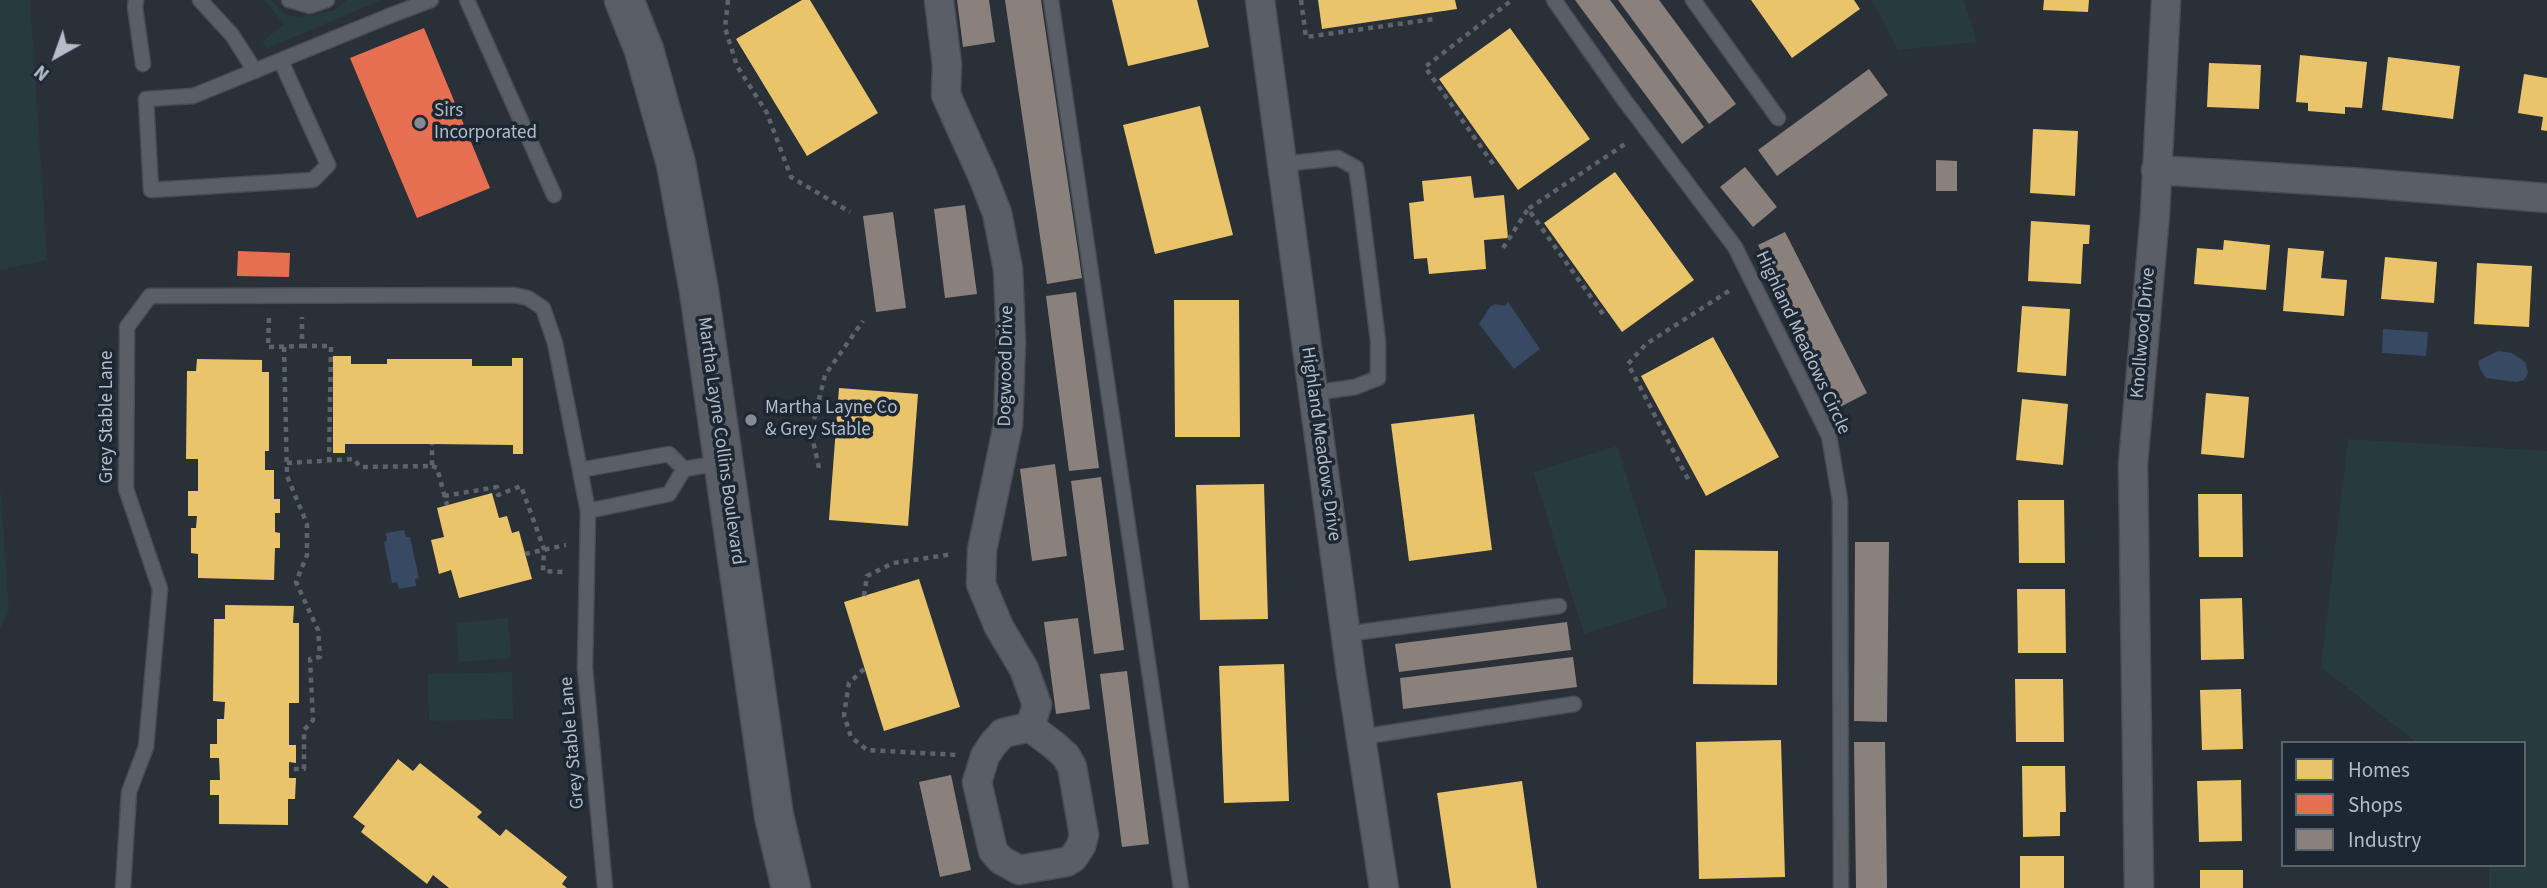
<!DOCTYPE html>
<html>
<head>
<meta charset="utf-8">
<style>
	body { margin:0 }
	#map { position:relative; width:2547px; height:888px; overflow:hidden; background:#2a3038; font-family:"Source Sans 3",sans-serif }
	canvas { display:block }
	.legend { position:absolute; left:2281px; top:741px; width:245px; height:126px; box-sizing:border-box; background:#1d2633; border:2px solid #59626f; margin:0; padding:9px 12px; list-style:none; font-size:21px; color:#b4bcc9 }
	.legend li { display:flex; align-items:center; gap:14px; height:35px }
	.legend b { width:35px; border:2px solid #59626f }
	.north { position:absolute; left:21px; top:21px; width:70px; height:70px; -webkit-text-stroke:5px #1d2633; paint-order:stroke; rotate:220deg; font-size:19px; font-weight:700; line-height:28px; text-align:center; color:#b4bcc9 }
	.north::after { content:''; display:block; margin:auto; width:24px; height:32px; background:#b4bcc9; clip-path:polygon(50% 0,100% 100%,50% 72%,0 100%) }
</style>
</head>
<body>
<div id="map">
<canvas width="2547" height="888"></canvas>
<ul class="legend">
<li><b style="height:19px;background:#e9c46a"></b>Homes</li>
<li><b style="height:19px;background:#e76f51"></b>Shops</li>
<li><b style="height:19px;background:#8a817c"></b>Industry</li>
</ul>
<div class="north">N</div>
</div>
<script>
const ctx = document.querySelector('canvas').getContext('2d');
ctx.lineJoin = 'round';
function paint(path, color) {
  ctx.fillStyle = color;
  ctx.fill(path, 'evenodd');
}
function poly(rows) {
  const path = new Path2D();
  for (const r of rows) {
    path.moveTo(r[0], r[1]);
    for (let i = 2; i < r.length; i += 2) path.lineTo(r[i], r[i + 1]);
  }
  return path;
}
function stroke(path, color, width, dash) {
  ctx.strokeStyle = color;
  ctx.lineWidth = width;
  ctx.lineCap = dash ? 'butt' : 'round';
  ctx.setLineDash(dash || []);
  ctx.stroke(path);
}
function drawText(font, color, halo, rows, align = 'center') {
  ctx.font = font + ' "Source Sans 3",sans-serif';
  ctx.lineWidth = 7;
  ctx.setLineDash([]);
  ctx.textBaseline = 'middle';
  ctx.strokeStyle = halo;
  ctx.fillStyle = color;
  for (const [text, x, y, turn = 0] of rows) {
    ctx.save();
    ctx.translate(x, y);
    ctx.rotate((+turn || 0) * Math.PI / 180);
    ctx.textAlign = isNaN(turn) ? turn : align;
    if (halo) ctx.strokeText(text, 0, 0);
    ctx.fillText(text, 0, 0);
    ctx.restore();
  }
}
const green = poly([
	[0,0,30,0,47,260,0,270],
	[264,0,272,0,284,14,299,17,335,10,347,0,381,0,266,49,262,42,284,24],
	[1872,0,1964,0,1977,42,1898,50],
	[2348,439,2547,451,2547,888,2489,888,2489,865,2524,865,2524,743,2417,743,2321,667],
	[1617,446,1668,607,1584,634,1533,472],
	[0,485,9,611,0,628],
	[508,618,511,658,459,662,456,623],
	[512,672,513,719,429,721,428,674]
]);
const water = poly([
	[1508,302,1540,349,1514,369,1479,324,1490,307,1495,304,1505,306],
	[2383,329,2428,332,2426,356,2382,353],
	[2498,351,2512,353,2525,362,2528,373,2524,380,2516,382,2486,378,2480,369,2478,361],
	[404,530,406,537,410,537,419,578,415,579,416,586,399,589,397,582,392,583,384,542,387,541,386,533]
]);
const homes = poly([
	[802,0,810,0,878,113,807,156,736,39],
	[1112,0,1197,0,1209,47,1128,66],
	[1318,0,1455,0,1457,9,1322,29],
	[1751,0,1854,0,1860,9,1792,58],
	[2044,0,2089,0,2088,12,2043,10],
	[1510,28,1590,139,1518,190,1439,79],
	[2300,55,2367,62,2362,108,2345,107,2345,114,2308,111,2308,103,2296,102],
	[2388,57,2460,66,2453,119,2382,110],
	[2209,63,2261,65,2259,109,2207,107],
	[2524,74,2547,78,2547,131,2541,130,2543,117,2518,113],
	[1200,106,1233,235,1155,254,1123,125],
	[2033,129,2078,131,2075,196,2030,193],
	[1615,172,1694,280,1622,332,1544,223],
	[1471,176,1474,198,1504,195,1508,238,1484,240,1486,269,1429,274,1427,258,1414,259,1409,203,1424,201,1422,181],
	[2031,221,2090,225,2089,244,2083,244,2081,284,2028,281],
	[2224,240,2270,245,2266,290,2194,284,2197,248,2223,250],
	[2288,248,2324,251,2321,278,2347,280,2344,316,2283,311],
	[2385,257,2437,262,2434,303,2381,299],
	[2477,263,2532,266,2529,327,2474,324],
	[1174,300,1239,300,1240,437,1175,437],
	[2022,306,2070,309,2066,376,2017,372],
	[1713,337,1779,457,1706,496,1641,376],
	[333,356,351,356,351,364,387,364,387,359,472,359,472,366,512,366,512,358,523,358,523,454,513,454,513,445,432,444,345,444,345,453,333,453],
	[197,359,262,360,262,372,269,372,269,451,265,451,265,470,274,470,274,499,280,499,280,513,275,513,275,532,280,533,280,548,275,548,274,580,198,578,198,554,191,553,191,528,196,528,197,516,188,516,188,491,198,491,198,459,186,459,187,371,196,371],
	[839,388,918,394,908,526,829,520],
	[2206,393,2249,397,2244,458,2201,454],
	[2022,399,2068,404,2063,465,2016,460],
	[1474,414,1492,550,1409,561,1391,424],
	[1264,484,1268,619,1200,620,1196,485],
	[492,493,499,518,507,516,512,533,519,531,532,579,459,598,451,570,439,574,431,540,444,537,437,508],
	[2198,494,2242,494,2243,557,2199,557],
	[2018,500,2064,500,2065,563,2019,563],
	[1695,550,1778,551,1777,685,1693,684],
	[919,579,960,707,884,731,844,602],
	[2017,589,2065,589,2066,653,2018,653],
	[2242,598,2244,659,2201,660,2200,599],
	[225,605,294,606,293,623,299,623,299,703,289,703,289,745,296,745,296,763,289,762,289,778,296,778,295,799,288,799,288,825,219,824,219,795,210,795,210,780,220,780,219,758,210,758,210,744,217,744,217,719,224,719,225,702,213,701,214,619,225,619],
	[1284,664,1289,801,1224,803,1219,666],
	[2015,679,2063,679,2064,742,2016,742],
	[2241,689,2243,749,2202,750,2200,690],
	[1781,740,1785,877,1699,879,1696,742],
	[398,759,413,771,420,763,482,812,477,817,500,836,506,829,567,877,562,884,567,888,449,888,433,875,427,884,361,832,365,826,353,817],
	[2022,766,2065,766,2066,812,2060,812,2060,836,2023,837],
	[2241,780,2242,841,2199,842,2197,781],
	[1522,781,1537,888,1451,888,1437,793],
	[2020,856,2064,856,2064,888,2020,888],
	[2200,870,2243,870,2243,888,2200,888]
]);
const shops = poly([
	[424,28,490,188,417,218,350,58],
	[238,251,290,253,289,277,237,276]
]);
const industry = poly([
	[957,0,989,0,995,42,963,47],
	[1005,0,1041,0,1082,278,1047,284],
	[1575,0,1610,0,1704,127,1682,144],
	[1618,0,1659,0,1736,104,1709,124],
	[1869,69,1888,95,1777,176,1758,150],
	[1936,160,1957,161,1957,191,1936,191],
	[1745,167,1777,207,1753,227,1720,187],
	[965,205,977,294,945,298,934,209],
	[893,212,906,308,876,312,863,216],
	[1785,232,1867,393,1840,407,1758,245],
	[1076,292,1099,468,1069,471,1046,296],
	[1055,464,1067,556,1032,561,1020,469],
	[1101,477,1124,650,1094,654,1071,481],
	[1855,542,1889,542,1887,722,1854,721],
	[1078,618,1090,709,1056,714,1044,622],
	[1567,622,1571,650,1399,672,1395,644],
	[1573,657,1577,687,1403,709,1400,678],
	[1127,671,1149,844,1122,847,1100,674],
	[1854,742,1885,742,1887,888,1856,888],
	[951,775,971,870,940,877,919,782]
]);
const path = poly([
	[728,0,725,28,737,66,767,113,791,177,850,212],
	[1301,0,1306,37,1434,19],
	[1493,164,1425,67,1512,0],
	[1503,248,1528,209],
	[1603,314,1528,209,1628,142],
	[269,318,268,347,302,346,302,317],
	[302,346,331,346,329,461],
	[284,347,287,476,307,524,307,555,296,582,318,630,320,657,310,659,313,720,304,730,304,769,289,769],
	[287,463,354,459,360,467,432,466,432,444],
	[432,466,437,468,447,505],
	[819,468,811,432,825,375,863,321],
	[1688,479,1628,364,1646,344,1732,289],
	[444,496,497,487,498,495,521,486,544,549,543,571,565,572],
	[525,554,566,545],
	[864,596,867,576,893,563,953,554],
	[864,669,849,683,844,715,851,737,867,750,957,755]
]);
const service = poly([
	[136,0,135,7,143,64],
	[200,0,232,35,255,71],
	[289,0,310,6,327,0],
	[467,0,554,195],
	[1051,0,1181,888],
	[1554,0,1625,101,1735,247,1829,436,1840,500,1841,888],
	[1693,0,1778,118],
	[281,61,328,165,313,180,151,190,146,99,193,96,389,16,431,0],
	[1283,164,1338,158,1356,168,1359,188,1378,341,1378,378,1355,387,1313,393],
	[684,469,721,463],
	[580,470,669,454,684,469],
	[588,511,669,494,684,469],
	[1345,634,1559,606],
	[1361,737,1574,704],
	[123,888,129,792,146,747,160,589,126,489,127,327,150,296,514,295,528,298,543,308,555,343,588,511,585,668,605,888]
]);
const minor = poly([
	[939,0,947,65,946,95,983,177,997,213,1008,269,1011,342,1008,425,982,550,981,584,999,627,1024,669,1037,705,1030,727],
	[1260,0,1351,673,1384,888],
	[2156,170,2363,183,2547,198],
	[1030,727,1055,746,1066,756,1072,767,1084,835,1081,846,1073,858,1066,862,1019,870,1001,860,993,851,977,782,985,756,993,744,1003,733,1030,727],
	[2139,888,2133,464,2155,214,2166,0]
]);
const secondary = poly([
	[624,0,644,50,676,164,699,291,774,816,791,888]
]);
const markers = [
	[420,123,7,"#848b96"],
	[751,420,7,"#848b96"]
];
const poiNames = [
	["Sirs",434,112],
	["Incorporated",434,134],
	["Martha Layne Co",765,409],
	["& Grey Stable",765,431]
];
const streetNames = [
	["Knollwood Drive",2144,333,-85],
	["Highland Meadows Circle",1802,343,65],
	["Dogwood Drive",1007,366,-89],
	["Grey Stable Lane",108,417,-90],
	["Martha Layne Collins Boulevard",720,441,82],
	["Highland Meadows Drive",1320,444,82],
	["Grey Stable Lane",573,743,-95]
];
paint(green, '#273a3e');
paint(water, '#384963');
paint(homes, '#e9c46a');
paint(shops, '#e76f51');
paint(industry, '#8a817c');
stroke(service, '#484c53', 17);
stroke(minor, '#484c53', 31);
stroke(secondary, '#484c53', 41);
stroke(path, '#5d636a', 4.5, [5, 5]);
stroke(service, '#5a5e66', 14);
stroke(minor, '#5a5e66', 28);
stroke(secondary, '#595d64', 38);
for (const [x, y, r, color] of markers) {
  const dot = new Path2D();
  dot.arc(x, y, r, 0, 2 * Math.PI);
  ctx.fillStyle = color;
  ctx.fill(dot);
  stroke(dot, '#1d2633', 2.5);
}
drawText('19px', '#b4bcc9', '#1d2633', poiNames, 'left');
drawText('19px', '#b4bcc9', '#1d2633', streetNames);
</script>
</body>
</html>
